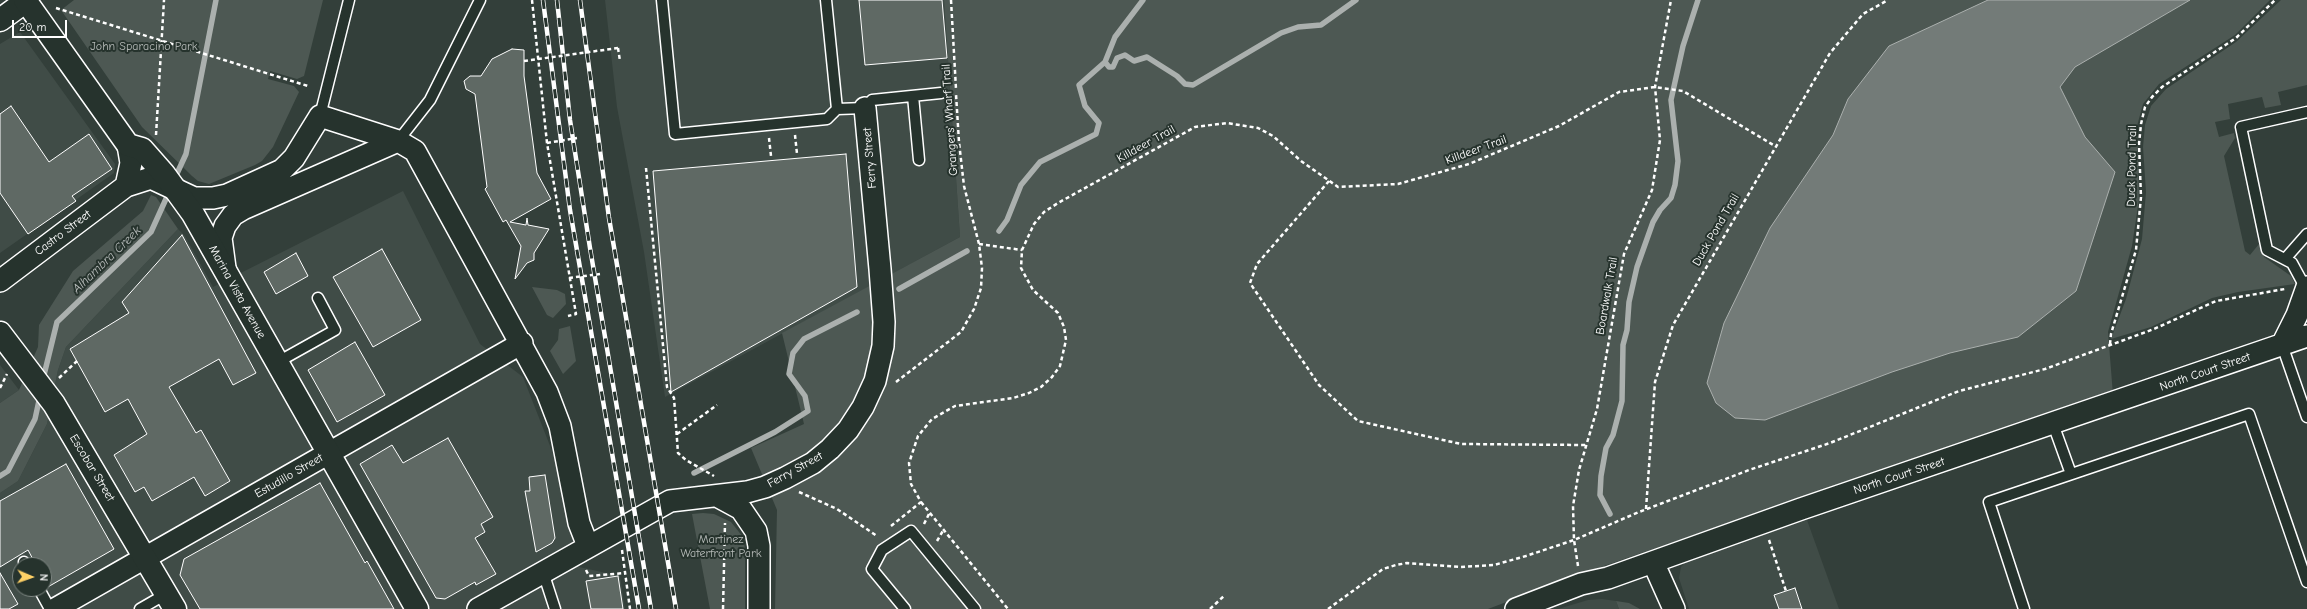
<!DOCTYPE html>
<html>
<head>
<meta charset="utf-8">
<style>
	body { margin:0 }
	#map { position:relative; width:2307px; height:609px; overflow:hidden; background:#333f3a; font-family:"Comic Neue",sans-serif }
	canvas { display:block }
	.north { position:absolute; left:12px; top:557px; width:40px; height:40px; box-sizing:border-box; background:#26332d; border:1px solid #7d8581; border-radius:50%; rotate:92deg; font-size:11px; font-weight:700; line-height:16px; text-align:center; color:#fff }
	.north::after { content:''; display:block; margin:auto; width:14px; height:18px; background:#ffd166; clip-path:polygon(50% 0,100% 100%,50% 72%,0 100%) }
	.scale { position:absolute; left:12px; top:20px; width:55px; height:18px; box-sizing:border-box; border:2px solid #fff; border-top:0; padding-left:5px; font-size:12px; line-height:14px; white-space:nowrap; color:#fff; -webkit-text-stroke:3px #26332d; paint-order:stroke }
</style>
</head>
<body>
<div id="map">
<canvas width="2307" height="609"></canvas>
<div class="north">N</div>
<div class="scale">20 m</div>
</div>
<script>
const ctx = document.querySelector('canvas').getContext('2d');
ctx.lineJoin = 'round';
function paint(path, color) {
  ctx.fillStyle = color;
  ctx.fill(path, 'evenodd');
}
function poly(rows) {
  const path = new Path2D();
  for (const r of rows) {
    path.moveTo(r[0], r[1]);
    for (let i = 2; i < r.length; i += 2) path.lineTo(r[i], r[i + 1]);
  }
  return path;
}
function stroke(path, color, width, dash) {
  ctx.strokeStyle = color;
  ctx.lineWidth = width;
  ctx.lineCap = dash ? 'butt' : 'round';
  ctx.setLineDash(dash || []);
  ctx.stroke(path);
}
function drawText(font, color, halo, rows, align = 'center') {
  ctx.font = font + ' "Comic Neue",sans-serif';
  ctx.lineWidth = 4;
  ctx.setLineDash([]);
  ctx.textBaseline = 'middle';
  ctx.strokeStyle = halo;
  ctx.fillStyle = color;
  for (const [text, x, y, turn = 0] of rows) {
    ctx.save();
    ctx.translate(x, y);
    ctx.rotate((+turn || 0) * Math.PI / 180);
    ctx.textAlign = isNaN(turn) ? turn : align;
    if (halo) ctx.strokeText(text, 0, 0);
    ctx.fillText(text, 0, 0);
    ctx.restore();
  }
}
const built = poly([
	[605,0,944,0,960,237,665,397,644,252,617,107],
	[20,32,115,164,114,173,0,253,0,44],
	[403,191,480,344,523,377,554,456,579,567,620,576,625,609,0,609,0,493,18,481,47,424,58,370,66,347,178,229,185,236,213,287],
	[20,565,44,565,44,589,20,589],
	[0,365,19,390,0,403],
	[1807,520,1839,609,1689,609,1679,578,1681,567,1688,559],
	[1602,599,1616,601,1619,609,1558,609,1588,600]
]);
const green = poly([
	[74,0,323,0,304,76,297,79,270,71,268,79,294,86,299,92,273,147,262,161,255,165,209,184,198,181,192,176,142,127,61,10],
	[944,0,2270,0,2235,35,2159,84,2143,104,2137,126,2139,199,2132,246,2108,332,2113,395,2050,412,1572,577,1488,609,775,609,777,510,751,448,804,424,782,333,960,237],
	[2281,0,2307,0,2307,85,2278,92,2281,105,2265,108,2262,97,2228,104,2230,119,2215,122,2219,137,2234,133,2235,138,2224,156,2245,251,2250,255,2259,244,2264,257,2291,276,2295,284,2238,292,2212,298,2151,327,2111,339,2126,299,2142,239,2146,192,2143,147,2145,125,2151,106,2166,89,2236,42],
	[151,195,156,197,178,229,66,347,58,370,47,424,18,481,0,493,0,403,19,390,38,347,39,325,73,271,143,211],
	[532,287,557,290,565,294,566,304,553,318,547,315],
	[570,326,576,361,563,374,550,351,558,340,559,329],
	[703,513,714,514,731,522,743,537,745,549,745,609,710,609,692,514],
	[1616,601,1629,603,1640,609,1619,609]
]);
const water = poly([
	[1988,0,2190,0,2075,67,2060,87,2085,137,2115,172,2076,291,2018,337,1950,353,1892,372,1765,420,1735,418,1716,403,1707,383,1724,323,1770,228,1833,135,1848,99,1889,46,1988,0]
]);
const stream = poly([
	[1105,62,1109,67,1113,67,1117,58,1125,55,1134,61,1147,57,1177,76,1185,84,1193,85,1281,33,1298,27,1321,25,1356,0],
	[174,180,186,154,216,0],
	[999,231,1007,220,1021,185,1040,162,1096,134,1099,123,1085,106,1079,85,1105,62,1115,37,1143,0],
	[899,289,967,251],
	[43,379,57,322,151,232,170,190],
	[694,473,775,432,808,411,805,396,789,374,793,353,804,339,857,312],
	[0,476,8,471,35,419,40,396],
	[1610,514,1600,495,1601,476,1606,448,1613,435,1622,401,1623,345,1627,330,1629,302,1637,267,1653,222,1660,210,1671,198,1675,185,1678,161,1671,100,1683,46,1698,0]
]);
const building = poly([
	[859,0,942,0,947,58,865,65,859,0],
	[512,49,524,50,524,76,537,173,551,199,510,222,526,225,527,218,528,225,549,229,534,253,534,260,527,263,515,279,521,246,506,220,503,222,485,189,487,187,475,94,466,89,464,81,470,76,481,76,492,59,512,49],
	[11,106,49,162,89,134,112,169,72,196,76,201,28,234,0,193,0,114,11,106],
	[846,154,857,287,671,392,653,171,846,154],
	[182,235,256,373,233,385,219,359,169,387,196,433,201,430,230,481,205,496,194,477,152,501,144,487,135,492,114,455,147,434,128,399,105,412,70,349,129,313,122,302,182,235],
	[382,249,421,320,373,347,333,277,382,249],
	[296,253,308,276,276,294,264,272,296,253],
	[355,342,385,395,337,422,308,370,355,342],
	[448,438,493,517,481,524,485,532,475,538,496,574,476,585,475,582,445,599,436,598,360,464,392,445,403,463,448,438],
	[66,464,114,549,46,588,44,565,36,565,28,550,0,567,0,501,66,464],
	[545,475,555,538,552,543,536,552,525,491,530,491,529,477,545,475],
	[320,483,365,563,367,561,394,609,200,609,180,575,184,559,320,483],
	[0,573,18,604,9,609,0,609,0,573],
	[618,576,623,609,591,609,586,581,618,576],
	[1795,588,1802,609,1779,609,1774,595,1795,588]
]);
const path = poly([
	[532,0,547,143,576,314,568,316],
	[951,0,956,89],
	[56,8,308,86],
	[618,48,620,61],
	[156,135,164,0],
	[795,135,797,154],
	[769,138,771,156],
	[547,143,577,138],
	[646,168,667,387,674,398,678,453,686,460,714,476],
	[1329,181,1257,264,1250,283,1319,385,1358,421,1461,444,1585,445],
	[979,244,1022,250],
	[569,278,600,274],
	[2110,344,2111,334,2136,250,2141,197,2139,144,2141,124,2145,107,2152,97,2162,87,2236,38,2275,0],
	[59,378,77,361],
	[896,382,961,332,974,309,981,288,982,268,979,244,964,186,959,142,956,94],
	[0,388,7,374],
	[677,434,717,405],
	[799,492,837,509,877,536],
	[921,502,1008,609],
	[1646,509,1655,382,1673,325,1830,53,1863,14,1888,0],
	[924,524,930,512],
	[891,526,921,502,911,484,909,463,918,436,932,419,955,406,1013,398,1029,393,1041,387,1052,377,1060,366,1066,340,1064,327,1058,313,1033,290,1021,268,1022,250,1034,224,1044,212,1058,203,1195,127,1227,123,1258,128,1273,136,1301,161,1338,187,1398,184,1469,164,1559,126,1619,92,1655,87,1683,91,1775,146],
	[1769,540,1786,591],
	[937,541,944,529],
	[622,550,630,609],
	[1578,566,1574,540,1573,506,1579,470,1597,409,1624,254,1652,190,1660,140,1655,87,1671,0],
	[586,570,589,576,625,573],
	[723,609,725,523],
	[1210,609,1225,595],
	[1328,609,1383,569,1396,565,1407,563,1461,567,1494,565,1526,556,1574,540,1639,512,1749,470,1830,443,1959,391,2045,369,2154,329,2216,301,2285,289]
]);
const service = poly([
	[662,0,675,134,827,119,837,109,865,108,872,100,941,93],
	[826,0,837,109],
	[913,96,919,160],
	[320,116,349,0],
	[398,141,430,100,480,0],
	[2285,259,2307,234],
	[2306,289,2292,263,2267,250,2241,127,2307,112],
	[2282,345,2307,417],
	[276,363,335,330,318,298],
	[2053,424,2071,474],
	[24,562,25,565],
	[543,572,555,609],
	[39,589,50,609],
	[140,609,166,594],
	[905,609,872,569,882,550,911,531,975,609],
	[2024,609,1989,502,2249,414,2307,582]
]);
const minor = poly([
	[320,116,398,141,415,151,547,392,560,426,579,523,588,546],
	[126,186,151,178,194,198,213,198,227,195,282,170,294,158,320,116],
	[225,268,221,238,225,226,233,215,243,209,398,141],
	[0,281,126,186,131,163,128,145],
	[2282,345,2297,315,2307,287],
	[717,496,741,509,756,531,759,546,759,609],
	[1653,562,1674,609],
	[55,609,522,343],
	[478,609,670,501,747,492,765,487,785,478,813,463,830,449,848,430,863,407,875,381,883,346,884,322,880,269,865,108],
	[1516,609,1581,584,1608,578,1801,509,2307,336]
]);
const tertiary = poly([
	[0,20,26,1]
]);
const secondary = poly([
	[25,0,128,145,142,149,164,174,193,214,417,609],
	[0,333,54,404,175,609]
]);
const rail = poly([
	[543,0,570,210,639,609],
	[557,0,570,120,590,248,651,609],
	[580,0,609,218,676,609]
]);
const pathBridge = poly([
	[524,61,618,48]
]);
const parkNames = [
	["John Sparacino Park",144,47],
	["Martinez",721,540],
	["Waterfront Park",721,554]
];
const streetNames = [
	["Grangers' Wharf Trail",950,120,-94],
	["Killdeer Trail",1146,144,-29],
	["Killdeer Trail",1476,150,-20],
	["Ferry Street",870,158,-95],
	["Duck Pond Trail",2132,166,-89],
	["Duck Pond Trail",1716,230,-60],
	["Castro Street",63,233,-37],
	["Marina Vista Avenue",237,292,61],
	["Boardwalk Trail",1607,296,-80],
	["North Court Street",2205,372,-19],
	["Escobar Street",92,468,59],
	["Ferry Street",795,470,-29],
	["Estudillo Street",289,476,-30],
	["North Court Street",1899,476,-18]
];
const waterNames = [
	["Alhambra Creek",107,260,-44]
];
paint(built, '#404c47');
paint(green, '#4d5853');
paint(water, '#737b78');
stroke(water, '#abb0ae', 1);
stroke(stream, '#abb0ae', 5.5);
paint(building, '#5f6964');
stroke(building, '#fff', 1);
stroke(service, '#fff', 13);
stroke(minor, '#fff', 24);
stroke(tertiary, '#fff', 25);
stroke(secondary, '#fff', 25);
stroke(path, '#fff', 2.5, [4, 3]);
stroke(service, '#26332d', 10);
stroke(minor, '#26332d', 21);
stroke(tertiary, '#26332d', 22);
stroke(secondary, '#26332d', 22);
stroke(rail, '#fff', 4.5);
stroke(rail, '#26332d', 3, [9]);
stroke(pathBridge, '#fff', 2.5, [4, 3]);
drawText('12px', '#b8bcba', '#26332d', parkNames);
drawText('12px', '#fff', '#26332d', streetNames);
drawText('italic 13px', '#b9bdbc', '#26332d', waterNames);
</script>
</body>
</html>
